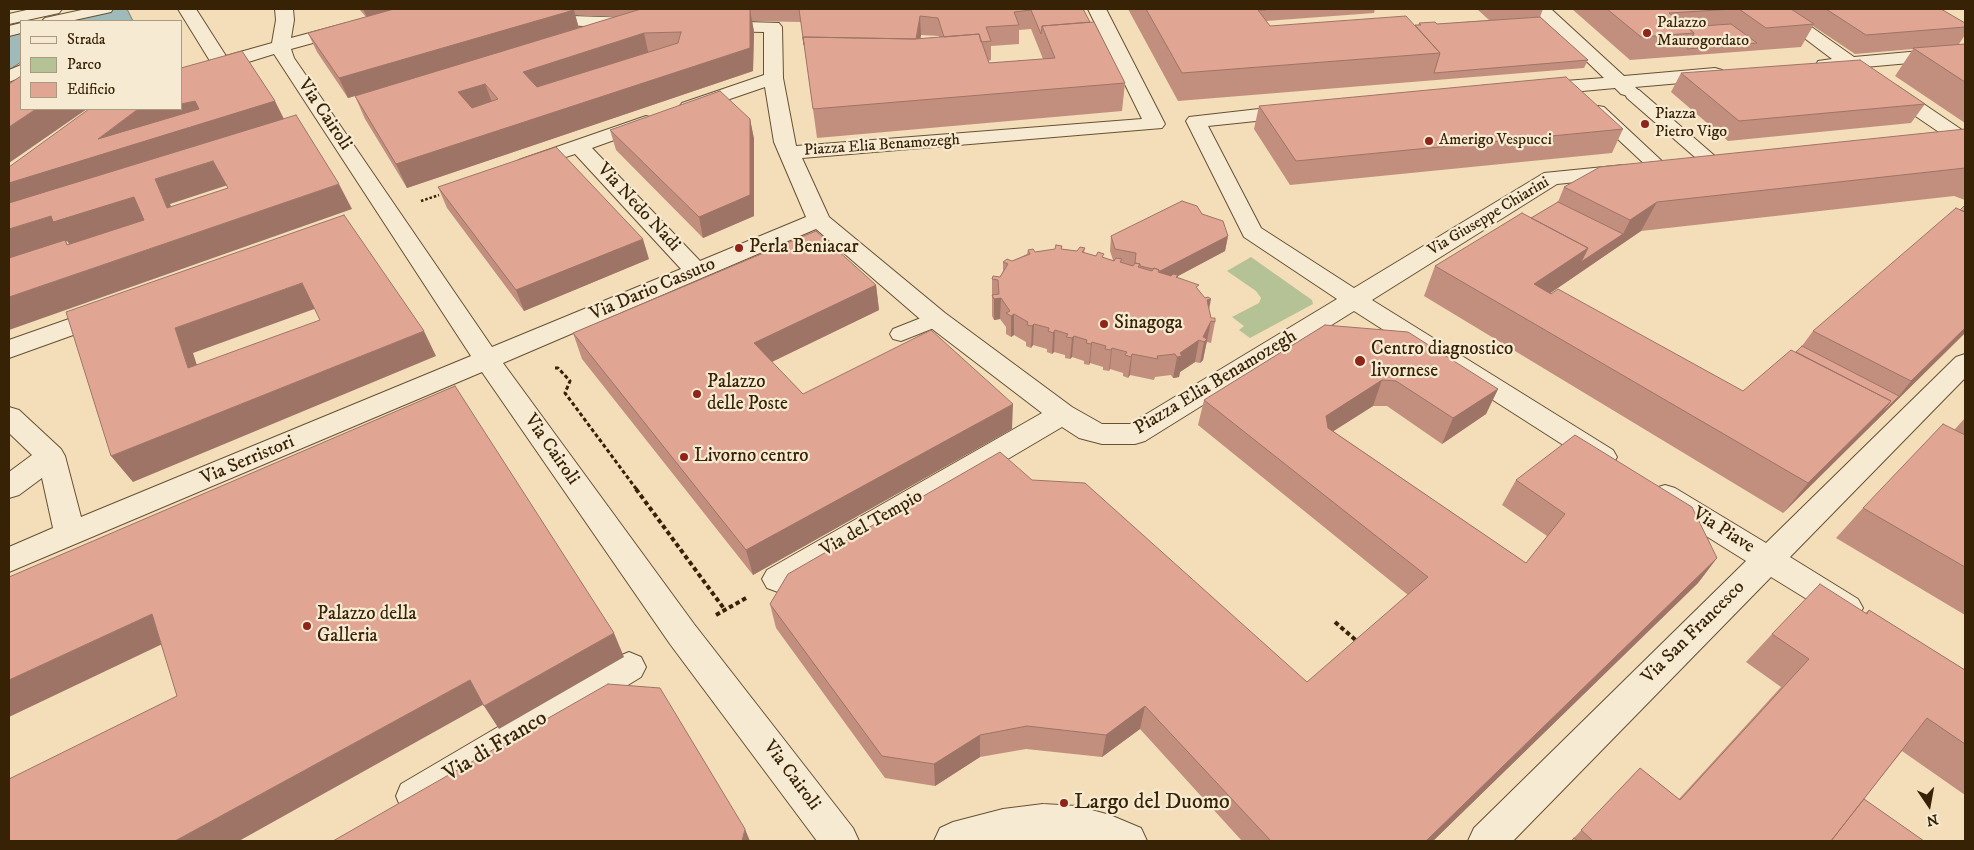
<!DOCTYPE html>
<html>
<head>
<meta charset="utf-8">
<style>
	body { margin:0 }
	#map { position:relative; width:1974px; height:850px; overflow:hidden; background:#f3deb9; font-family:"IM FELL DW Pica",serif }
	canvas { display:block }
	.frame { position:absolute; inset:0; border:10px solid #372206; pointer-events:none }
	.legend { position:absolute; left:20px; top:20px; width:162px; height:90px; box-sizing:border-box; background:#f7ead2; border:1px solid #aa9a80; margin:0; padding:6px 9px; list-style:none; font-size:15px; color:#372206 }
	.legend li { display:flex; align-items:center; gap:10px; height:25px }
	.legend b { width:25px; border:1px solid #aa9a80 }
	.north { position:absolute; left:1904px; top:780px; width:50px; height:50px; -webkit-text-stroke:4px #f7ead2; paint-order:stroke; rotate:168deg; font-size:14px; font-weight:700; line-height:20px; text-align:center; color:#372206 }
	.north::after { content:''; display:block; margin:auto; width:18px; height:22px; background:#372206; clip-path:polygon(50% 0,100% 100%,50% 72%,0 100%) }
</style>
</head>
<body>
<div id="map">
<canvas width="1974" height="850"></canvas>
<div class="frame"></div>
<ul class="legend">
<li><b style="height:6px;background:#f7ead2"></b>Strada</li>
<li><b style="height:14px;background:#b4c295"></b>Parco</li>
<li><b style="height:14px;background:#e1a693"></b>Edificio</li>
</ul>
<div class="north">N</div>
</div>
<script>
const ctx = document.querySelector('canvas').getContext('2d');
ctx.lineJoin = 'round';
function paint(path, color) {
  ctx.fillStyle = color;
  ctx.fill(path, 'evenodd');
}
function poly(rows) {
  const path = new Path2D();
  for (const r of rows) {
    path.moveTo(r[0], r[1]);
    for (let i = 2; i < r.length; i += 2) path.lineTo(r[i], r[i + 1]);
  }
  return path;
}
function stroke(path, color, width, dash) {
  ctx.strokeStyle = color;
  ctx.lineWidth = width;
  ctx.lineCap = dash ? 'butt' : 'round';
  ctx.setLineDash(dash || []);
  ctx.stroke(path);
}
function drawText(font, color, halo, rows, align = 'center') {
  ctx.font = font + ' "IM FELL DW Pica",serif';
  ctx.lineWidth = 4.5;
  ctx.setLineDash([]);
  ctx.textBaseline = 'middle';
  ctx.strokeStyle = halo;
  ctx.fillStyle = color;
  for (const [text, x, y, turn = 0] of rows) {
    ctx.save();
    ctx.translate(x, y);
    ctx.rotate((+turn || 0) * Math.PI / 180);
    ctx.textAlign = isNaN(turn) ? turn : align;
    if (halo) ctx.strokeText(text, 0, 0);
    ctx.fillText(text, 0, 0);
    ctx.restore();
  }
}
const green = poly([
	[1251,257,1312,300,1313,304,1250,338,1239,330,1244,326,1232,317,1259,303,1261,298,1256,291,1227,271]
]);
const water = poly([
	[113,9,127,9,133,21,62,21,113,9],
	[21,31,21,62,9,70,9,34,21,31]
]);
const pathFar2 = poly([
	[421,201,439,195]
]);
const pathFar1 = poly([
	[555,368,558,368,570,381,565,393,637,490]
]);
const path = poly([
	[636,489,725,610],
	[716,615,746,598],
	[1335,622,1359,643]
]);
const lane = poly([
	[86,9,113,9,111,12,70,21,42,21,45,18,86,9],
	[21,23,21,33,9,36,9,26,21,23],
	[21,65,21,77,9,82,9,70,21,65],
	[1633,89,1639,90,1716,157,1719,161,1716,165,1710,166,1704,165,1627,98,1625,94,1627,90,1633,89],
	[1598,106,1604,107,1664,163,1667,167,1664,171,1658,172,1652,171,1592,115,1589,111,1592,107,1598,106],
	[936,312,944,314,947,319,944,324,901,341,893,339,890,334,893,329,936,312]
]);
const street = poly([
	[31,9,62,9,59,13,9,24,9,14,31,9],
	[178,9,196,9,226,56,272,43,276,20,275,9,293,9,294,20,291,38,347,23,353,24,356,28,353,32,291,49,294,58,492,347,681,269,575,154,526,170,519,168,515,164,519,160,646,116,653,118,656,122,653,126,592,148,700,261,806,217,774,142,765,87,689,113,682,111,679,107,682,103,764,75,764,32,716,31,710,30,707,26,710,22,716,21,779,23,782,27,783,78,796,146,1142,119,1088,9,1106,9,1165,124,1162,128,802,158,829,217,945,313,1072,407,1102,424,1130,424,1337,299,1244,237,1186,121,1189,117,1294,105,1301,107,1304,111,1301,115,1294,117,1208,126,1261,228,1354,288,1544,173,1624,165,1632,166,1635,171,1632,176,1624,177,1557,184,1372,300,1613,450,1617,457,1613,464,1603,467,1593,464,1354,311,1145,441,1135,444,1102,444,1079,438,1062,427,789,588,778,592,767,588,762,579,767,570,1042,413,927,325,816,229,503,363,694,624,853,828,859,841,817,841,670,644,482,372,9,572,9,547,53,528,42,478,19,495,9,498,9,472,32,455,9,433,9,407,19,410,61,449,65,456,81,517,471,356,274,54,181,83,181,71,210,61,178,9],
	[1532,9,1551,9,1624,76,1715,68,1722,70,1724,74,1722,78,1715,80,1635,87,1638,90,1635,94,1628,96,1621,94,1615,88,1539,95,1532,93,1529,89,1532,85,1539,83,1604,78,1532,9],
	[1766,9,1786,9,1854,57,1965,47,1965,58,1865,67,1863,71,1856,73,1846,69,1825,71,1818,69,1816,65,1818,61,1832,59,1766,9],
	[539,15,636,18,642,19,645,23,642,27,636,28,533,24,530,20,533,16,539,15],
	[1890,84,1897,86,1965,132,1965,147,1958,145,1883,94,1880,90,1883,86,1890,84],
	[106,306,115,308,118,314,115,320,9,358,9,340,106,306],
	[1965,354,1965,378,1790,557,1858,599,1863,608,1858,617,1847,621,1836,617,1771,577,1513,841,1468,841,1474,828,1746,561,1655,504,1650,496,1655,488,1665,485,1675,488,1766,543,1956,357,1965,354],
	[629,652,641,657,646,667,641,677,427,808,414,813,401,808,396,796,401,784,617,657,629,652],
	[1043,804,1077,806,1110,815,1141,828,1147,841,934,841,940,828,953,822,1003,809,1043,804]
]);
const wall = poly([
	[359,9,1083,9,1090,22,1125,83,1122,111,817,138,801,22,752,21,754,32,753,71,407,188,365,119,355,96,386,86,348,98,317,52,308,33,366,17],
	[575,15,615,17,579,28],
	[1031,29,1043,59,989,63,988,61,991,60,991,46,1019,44,1019,30],
	[921,35,939,36,939,38,920,39],
	[1128,9,1375,9,1374,13,1266,21,1270,26,1415,25,1418,25,1419,23,1437,24,1489,20,1477,9,1543,9,1540,17,1588,60,1584,68,1178,101],
	[1572,9,1941,9,1965,23,1965,35,1959,44,1965,44,1965,123,1895,76,1913,49,1855,54,1813,26,1801,47,1630,60],
	[1681,73,1925,104,1911,123,1728,141,1671,92],
	[1259,106,1623,129,1612,153,1290,185,1254,129],
	[750,119,754,139,754,216,703,238,616,150,610,130],
	[1965,129,1965,200,1954,196,1641,231,1550,293,1743,391,1795,352,1802,346,1813,331,1965,333,1783,513,1424,296,1435,266,1531,218,1558,202,1564,187],
	[438,187,649,259,524,311,447,208],
	[1202,214,1228,236,1225,251,1178,276,1177,278,1198,290,1209,310,1211,318,1215,322,1211,343,1207,342,1206,345,1203,360,1200,363,1195,362,1180,372,1179,377,1173,378,1171,375,1155,377,1154,380,1130,375,1128,378,1123,376,1123,373,1110,369,1109,371,1103,370,1103,367,1090,363,1089,365,1084,364,1084,361,1072,357,1070,359,1065,358,1065,355,1054,352,1052,354,1047,352,1047,349,1033,345,1031,348,1026,346,1026,342,1014,335,1011,337,1006,334,1006,327,1000,319,994,320,992,316,992,279,1000,277,1003,271,1003,262,1012,261,1027,254,1028,250,1035,252,1061,249,1077,251,1085,248,1084,253,1113,260,1110,251,1111,236],
	[876,285,879,310,772,362,803,394,1012,429,753,575,582,359,573,333],
	[1325,325,1498,389,1486,414,1442,444,1387,406,1373,406,1333,431,1526,563,1547,536,1502,505,1516,480,1717,558,1698,583,1433,841,1242,841,1140,729,1102,757,1026,749,980,757,935,786,885,778,776,628,770,604,1032,480,1307,682,1408,595,1198,425,1204,400],
	[1965,418,1965,615,1836,538,1863,508,1955,429],
	[1869,610,1965,670,1965,795,1902,751,1864,799,1924,841,1571,841,1640,768,1679,799,1781,687,1746,662,1772,634,1865,613]
]);
const shadedWall = poly([
	[363,9,395,9,367,17],
	[750,9,754,32,753,71,407,188,396,164,750,48],
	[574,10,579,29,348,98,339,78],
	[920,16,921,35,916,67,915,48],
	[644,33,649,56,530,95,523,72],
	[485,84,494,107,467,116,458,92],
	[195,101,275,101,285,121,9,208,9,183,98,139,138,109,181,109,181,104],
	[36,109,87,109,9,163,9,127],
	[750,119,754,139,754,216,703,238,699,217],
	[213,161,228,185,170,204,183,232,167,208,155,179],
	[339,184,352,209,9,330,9,297],
	[134,197,151,221,71,247,67,241,66,242,83,265,9,260,9,229,51,216],
	[1657,202,1641,231,1520,314,1534,284,1588,248,1623,234,1630,220],
	[1228,236,1225,251,1178,276,1174,296,1173,298,1158,286,1160,271],
	[643,239,649,259,524,311,516,290],
	[302,283,317,308,193,353,206,393,188,368,175,328],
	[876,285,879,310,759,368,754,343],
	[1001,298,1000,319,994,320,994,299],
	[1211,299,1207,320,1207,300],
	[1014,314,1014,335,1011,337,1011,316],
	[1211,321,1203,360,1200,363,1204,342,1203,337],
	[1034,324,1033,345,1031,348,1032,326],
	[1965,328,1965,333,1783,513,1808,483,1891,401,1899,396,1911,381],
	[1055,330,1054,352,1052,354,1053,333],
	[424,331,436,356,133,482,111,456],
	[1074,336,1072,357,1070,359,1072,338],
	[1199,340,1195,362,1180,372,1179,377,1173,378,1177,357,1180,353],
	[1092,342,1090,363,1089,365,1091,344],
	[1112,348,1110,369,1109,371,1111,350],
	[1132,354,1130,375,1128,378,1131,357],
	[1382,380,1373,406,1318,441,1326,416],
	[1498,389,1486,414,1442,444,1453,418],
	[1013,404,1012,429,753,575,746,550],
	[1717,558,1698,583,1433,841,1426,841],
	[152,614,175,638,9,717,9,680],
	[614,633,624,657,499,729,484,706],
	[470,680,486,703,239,841,175,841],
	[1145,706,1140,729,1102,757,1106,735],
	[980,735,980,757,935,786,934,764],
	[745,829,750,841,742,841]
]);
const building = poly([
	[394,9,542,9,574,10,339,78,308,33,394,9],
	[641,9,750,9,750,48,396,164,355,96,641,9],
	[681,32,678,43,537,87,523,72,644,33,681,32],
	[485,84,498,99,472,108,458,92,485,84],
	[799,9,1083,9,1090,22,1042,26,1041,34,1031,10,1014,12,1019,25,986,27,991,41,981,42,979,34,944,37,938,18,920,16,916,39,803,37,804,45,799,9],
	[1146,9,1265,9,1266,10,1258,10,1270,26,1406,16,1440,53,1182,73,1146,9],
	[1607,9,1734,9,1669,13,1694,33,1641,37,1607,9],
	[1739,9,1791,9,1814,24,1766,28,1739,9],
	[1826,9,1941,9,1965,23,1965,27,1866,35,1826,9],
	[1540,17,1588,60,1434,73,1440,53,1415,25,1421,25,1419,23,1435,22,1437,24,1540,17],
	[1094,22,1125,83,813,109,803,37,915,39,979,34,989,63,1055,58,1042,26,1094,22],
	[1731,24,1757,43,1687,49,1694,33,1687,27,1731,24],
	[1965,44,1965,82,1913,48,1965,44],
	[242,51,275,101,9,183,9,167,89,109,138,109,98,139,199,109,195,101,181,104,181,68,242,51],
	[1860,60,1925,104,1739,121,1681,73,1860,60],
	[21,76,21,109,36,109,9,127,9,84,21,76],
	[1566,77,1623,129,1296,161,1259,106,1566,77],
	[720,91,750,119,750,195,699,217,610,130,720,91],
	[296,115,339,184,9,297,9,258,65,240,67,245,144,220,134,197,53,222,51,216,9,229,9,203,296,115],
	[213,161,228,188,167,208,155,179,213,161],
	[1965,129,1965,168,1657,202,1630,220,1564,187,1600,167,1965,129],
	[556,147,643,239,516,290,438,187,556,147],
	[1182,201,1197,206,1202,214,1223,221,1228,236,1160,271,1159,271,1159,270,1154,268,1153,269,1140,266,1140,264,1135,263,1136,253,1115,249,1111,236,1182,201],
	[1558,202,1623,234,1581,262,1588,248,1531,218,1558,202],
	[1965,205,1965,212,1960,210,1965,205],
	[1956,208,1965,212,1965,328,1911,381,1813,331,1956,208],
	[1522,213,1588,248,1534,284,1551,294,1558,289,1743,391,1791,350,1891,401,1808,483,1435,266,1522,213],
	[344,215,424,331,111,456,66,312,344,215],
	[302,283,320,320,188,368,175,328,302,283],
	[816,231,876,285,754,343,803,394,931,330,1013,404,746,550,573,333,816,231],
	[1056,245,1062,246,1061,249,1077,251,1080,247,1085,248,1082,252,1096,256,1098,252,1104,254,1102,257,1114,261,1116,258,1122,259,1120,262,1133,266,1135,263,1140,264,1138,267,1152,271,1154,268,1159,270,1158,272,1171,276,1173,274,1178,275,1176,277,1199,285,1196,287,1205,298,1208,297,1211,299,1207,300,1211,318,1215,318,1215,322,1211,321,1203,337,1207,339,1204,342,1199,340,1180,353,1182,356,1177,357,1175,354,1157,356,1158,359,1132,354,1131,357,1125,355,1127,352,1112,348,1111,350,1105,349,1106,346,1092,342,1091,344,1086,343,1087,340,1074,336,1072,338,1066,337,1068,334,1055,330,1053,333,1048,331,1049,328,1034,324,1032,326,1027,325,1028,322,1014,314,1011,316,1006,313,1010,311,1001,298,994,299,992,295,999,294,998,280,992,279,993,276,1000,277,1008,264,1003,262,1007,259,1012,261,1030,254,1028,250,1033,249,1035,252,1055,249,1056,245],
	[1325,325,1408,332,1498,389,1453,418,1396,381,1382,380,1326,416,1328,428,1526,563,1565,514,1516,480,1575,435,1692,507,1717,558,1426,841,1271,841,1145,706,1106,735,1027,726,980,735,934,764,882,756,770,604,788,574,1000,452,1032,480,1085,483,1307,682,1428,577,1204,400,1325,325],
	[1802,346,1899,396,1879,416,1891,401,1796,352,1802,346],
	[455,386,614,633,484,706,470,680,175,841,9,841,9,779,177,696,152,614,9,680,9,577,455,386],
	[1943,424,1965,435,1965,567,1863,508,1943,424],
	[1820,584,1867,614,1869,610,1965,670,1965,744,1927,718,1831,841,1593,841,1581,830,1640,768,1680,800,1809,659,1772,634,1820,584],
	[608,684,660,688,745,829,742,841,333,841,608,684],
	[1864,799,1924,841,1831,841,1864,799],
	[1574,838,1578,841,1571,841,1574,838]
]);
const markers = [
	[1647,33,5,"#8f2418"],
	[1645,124,5,"#8f2418"],
	[1429,141,5,"#8f2418"],
	[739,248,5,"#8f2418"],
	[1104,324,5,"#8f2418"],
	[1360,361,6,"#8f2418"],
	[697,394,5,"#8f2418"],
	[684,457,5,"#8f2418"],
	[307,626,5,"#8f2418"],
	[1064,803,5,"#8f2418"]
];
const farPoinames = [
	["Palazzo",1657,24],
	["Maurogordato",1657,42],
	["Piazza",1655,115],
	["Pietro Vigo",1655,133],
	["Amerigo Vespucci",1439,141]
];
const farStreetnames = [
	["Piazza Elia Benamozegh",882,146,-4],
	["Via Giuseppe Chiarini",1489,217,-31]
];
const streetNames = [
	["Via Cairoli",324,115,56],
	["Via Nedo Nadi",638,208,47],
	["Via Dario Cassuto",653,290,-23],
	["Piazza Elia Benamozegh",1216,383,-31],
	["Via Cairoli",551,450,55],
	["Via Serristori",248,461,-23],
	["Via del Tempio",872,524,-30],
	["Via Piave",1723,531,32],
	["Via San Francesco",1694,633,-45],
	["Via Cairoli",791,776,53]
];
const poiNames = [
	["Perla Beniacar",749,248],
	["Sinagoga",1114,324],
	["Centro diagnostico",1371,350],
	["livornese",1371,372],
	["Palazzo",707,383],
	["delle Poste",707,405],
	["Livorno centro",694,457],
	["Palazzo della",317,615],
	["Galleria",317,637]
];
const nearStreetnames = [
	["Via di Franco",496,747,-31]
];
const nearPoinames = [
	["Largo del Duomo",1074,803]
];
paint(green, '#b4c295');
paint(water, '#9fbab8');
stroke(water, '#757d71', 1);
stroke(lane, '#665133', 2);
stroke(street, '#665133', 2);
stroke(pathFar2, '#372206', 2.5, [2.5, 2]);
stroke(pathFar1, '#372206', 3, [4, 2.5]);
stroke(path, '#372206', 4, [4.5, 3]);
paint(lane, '#f7ead2');
paint(street, '#f7ead2');
paint(wall, '#c28f7e');
paint(shadedWall, '#9e7467');
paint(building, '#e1a693');
stroke(building, '#9e7467', 1);
for (const [x, y, r, color] of markers) {
  const dot = new Path2D();
  dot.arc(x, y, r, 0, 2 * Math.PI);
  ctx.fillStyle = color;
  ctx.fill(dot);
  stroke(dot, '#f7ead2', 2);
}
drawText('16px', '#372206', '#f7ead2', farPoinames, 'left');
drawText('16px', '#372206', '#f7ead2', farStreetnames);
drawText('19px', '#372206', '#f7ead2', streetNames);
drawText('19px', '#372206', '#f7ead2', poiNames, 'left');
drawText('22px', '#372206', '#f7ead2', nearStreetnames);
drawText('22px', '#372206', '#f7ead2', nearPoinames, 'left');
</script>
</body>
</html>
